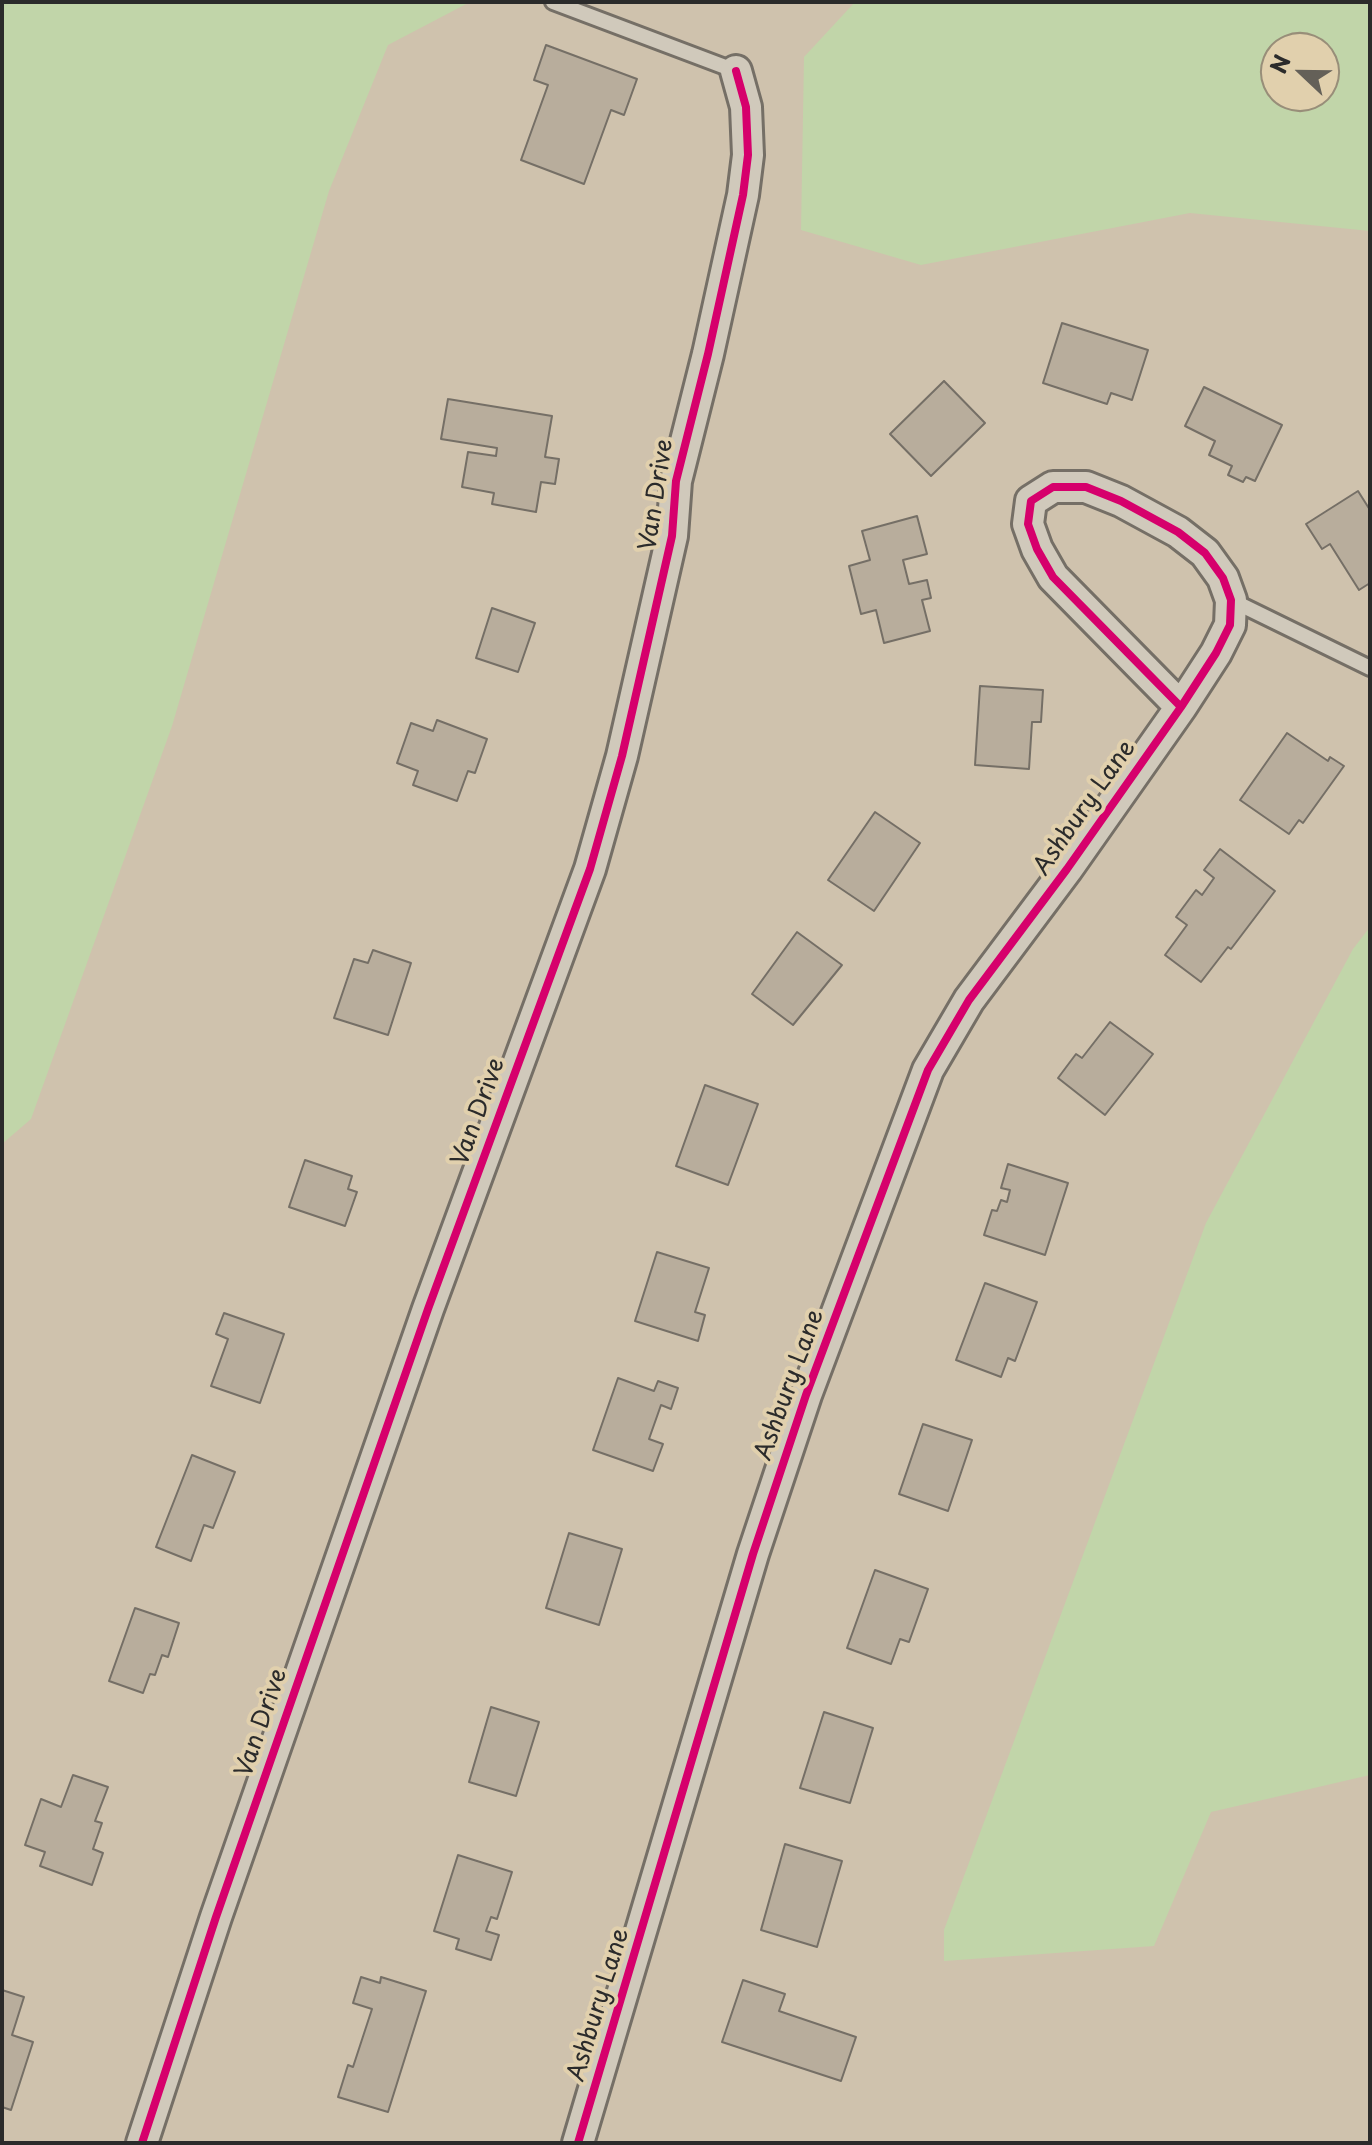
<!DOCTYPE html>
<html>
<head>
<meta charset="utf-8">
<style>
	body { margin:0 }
	#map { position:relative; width:1372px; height:2145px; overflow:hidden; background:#cfc2ad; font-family:"Playpen Sans",sans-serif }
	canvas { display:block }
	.frame { position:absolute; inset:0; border:4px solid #2b2b2b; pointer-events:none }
	.north { position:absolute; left:1260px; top:32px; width:80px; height:80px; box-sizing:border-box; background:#e1d0ad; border:2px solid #988e79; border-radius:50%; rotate:292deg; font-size:22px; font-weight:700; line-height:32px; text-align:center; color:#2b2b2b }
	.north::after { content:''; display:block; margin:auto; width:28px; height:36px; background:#646058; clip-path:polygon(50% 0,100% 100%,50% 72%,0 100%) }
</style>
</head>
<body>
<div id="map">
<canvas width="1372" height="2145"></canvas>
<div class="frame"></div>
<div class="north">N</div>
</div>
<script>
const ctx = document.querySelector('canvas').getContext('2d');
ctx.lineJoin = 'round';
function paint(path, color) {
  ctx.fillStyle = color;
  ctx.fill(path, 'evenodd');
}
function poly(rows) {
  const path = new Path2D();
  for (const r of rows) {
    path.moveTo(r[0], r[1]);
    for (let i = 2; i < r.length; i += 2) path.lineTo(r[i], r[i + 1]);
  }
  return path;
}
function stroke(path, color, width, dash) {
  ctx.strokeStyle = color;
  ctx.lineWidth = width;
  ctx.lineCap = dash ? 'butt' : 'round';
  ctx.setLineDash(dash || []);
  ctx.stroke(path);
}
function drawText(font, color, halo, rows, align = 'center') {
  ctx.font = font + ' "Playpen Sans",sans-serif';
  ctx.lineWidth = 8;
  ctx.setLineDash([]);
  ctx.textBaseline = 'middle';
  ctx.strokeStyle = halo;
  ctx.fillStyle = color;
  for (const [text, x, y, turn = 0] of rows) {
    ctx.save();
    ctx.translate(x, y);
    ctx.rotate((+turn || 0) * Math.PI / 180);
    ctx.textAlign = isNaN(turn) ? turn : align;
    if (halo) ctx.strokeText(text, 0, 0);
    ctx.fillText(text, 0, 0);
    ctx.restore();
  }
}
const green = poly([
	[2,2,470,2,388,45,329,191,172,726,31,1119,2,1144],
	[855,2,1370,2,1370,231,1190,213,921,265,801,230,804,57],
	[1276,48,1324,48,1324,96,1276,96],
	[1370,927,1370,1775,1211,1812,1154,1946,944,1961,944,1930,1206,1223,1353,949]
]);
const building = poly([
	[546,45,637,79,624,115,611,110,584,184,521,160,548,85,534,80,546,45],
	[1062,323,1148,350,1132,400,1111,393,1107,404,1043,383,1062,323],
	[944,381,985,423,931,476,890,434,944,381],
	[1204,387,1282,425,1255,481,1246,477,1243,482,1228,475,1232,466,1209,455,1215,441,1185,426,1204,387],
	[448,399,552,416,545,457,559,459,555,484,541,482,536,512,492,504,494,493,462,487,468,452,496,456,497,448,441,439,448,399],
	[1358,491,1370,510,1370,583,1359,590,1330,544,1322,549,1306,524,1358,491],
	[917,516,927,554,903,560,909,584,927,580,931,598,922,600,930,631,884,643,876,610,861,614,849,566,870,560,862,531,917,516],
	[492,608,535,623,518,672,476,658,492,608],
	[980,686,1043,690,1041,722,1032,722,1029,769,975,765,980,686],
	[437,720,487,739,475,773,468,771,457,801,413,785,418,771,397,763,411,723,433,731,437,720],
	[1287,733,1328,761,1330,757,1344,766,1303,823,1299,820,1289,834,1240,800,1287,733],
	[875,812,920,843,874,911,828,880,875,812],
	[1220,849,1275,891,1231,949,1228,947,1201,982,1165,955,1187,925,1176,917,1196,890,1202,895,1214,878,1204,870,1220,849],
	[797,932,842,965,793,1025,752,994,797,932],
	[373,950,411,963,388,1035,334,1018,354,959,368,963,373,950],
	[1110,1022,1153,1054,1105,1115,1058,1078,1076,1054,1082,1058,1110,1022],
	[705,1085,758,1104,728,1185,676,1166,705,1085],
	[305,1160,352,1176,348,1189,357,1192,345,1226,289,1207,305,1160],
	[1008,1164,1068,1183,1045,1255,984,1235,992,1210,997,1211,1001,1200,1007,1202,1010,1190,1001,1188,1008,1164],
	[657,1252,709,1268,695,1312,705,1315,698,1341,635,1321,657,1252],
	[985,1283,1037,1302,1015,1361,1008,1358,1001,1377,956,1360,985,1283],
	[224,1313,284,1334,260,1403,211,1386,228,1339,216,1334,224,1313],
	[618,1378,654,1391,658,1381,678,1388,671,1409,661,1405,649,1439,663,1444,653,1471,593,1450,618,1378],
	[923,1424,972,1440,948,1511,899,1494,923,1424],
	[192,1455,235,1472,213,1528,204,1525,191,1561,156,1547,192,1455],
	[569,1533,622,1549,599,1625,546,1608,569,1533],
	[875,1570,928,1589,909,1642,900,1639,891,1664,847,1648,875,1570],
	[135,1608,179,1623,168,1657,162,1655,155,1675,150,1674,143,1693,109,1681,135,1608],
	[491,1707,539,1722,516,1796,469,1782,491,1707],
	[824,1712,873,1728,850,1803,800,1788,824,1712],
	[73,1775,108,1787,95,1821,102,1823,93,1849,103,1853,92,1885,40,1866,45,1852,25,1845,41,1799,61,1807,73,1775],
	[785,1844,842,1861,817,1947,761,1930,785,1844],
	[458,1855,512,1872,497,1919,491,1917,486,1931,499,1935,491,1960,456,1949,459,1939,434,1931,458,1855],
	[361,1977,380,1983,381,1977,426,1991,388,2112,338,2097,348,2065,353,2067,372,2009,353,2003,361,1977],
	[743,1980,785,1994,779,2011,856,2037,841,2081,722,2042,743,1980],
	[2,1990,24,1997,12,2035,33,2042,11,2110,2,2107,2,1990]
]);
const lane = poly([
	[553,2,736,71],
	[1231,600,1370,668]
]);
const street = poly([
	[142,2143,216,1917,428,1309,590,869,622,756,672,536,676,481,708,354,743,195,748,155,746,107,736,71],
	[578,2143,753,1554,806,1395,928,1070,969,1000,1067,869,1181,707,1216,653,1230,625,1231,600,1223,578,1205,553,1178,532,1121,501,1086,487,1053,487,1031,501,1028,524,1037,549,1053,577,1181,707]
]);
const cycleway = poly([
	[142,2143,216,1917,428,1309,590,869,622,756,672,536,676,481,708,354,743,195,748,155,746,107,736,71],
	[578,2143,753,1554,806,1395,928,1070,969,1000,1067,869,1181,707,1216,653,1230,625,1231,600,1223,578,1205,553,1178,532,1121,501,1086,487,1053,487,1031,501,1028,524,1037,549,1053,577,1181,707]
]);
const streetNames = [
	["Van Drive",657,495,-81],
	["Ashbury Lane",1085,808,-55],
	["Van Drive",479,1112,-70],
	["Ashbury Lane",790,1385,-70],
	["Van Drive",262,1723,-71],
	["Ashbury Lane",599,2005,-73]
];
paint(green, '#c1d5a9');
paint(building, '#b8ad9c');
stroke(building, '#756f66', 2);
stroke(lane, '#756f66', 20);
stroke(street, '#756f66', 36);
stroke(lane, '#d0c9bb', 14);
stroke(street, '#d0c9bb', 30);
stroke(cycleway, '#d6006c', 8);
drawText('24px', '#2b2b2b', '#e1d0ad', streetNames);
</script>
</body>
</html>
